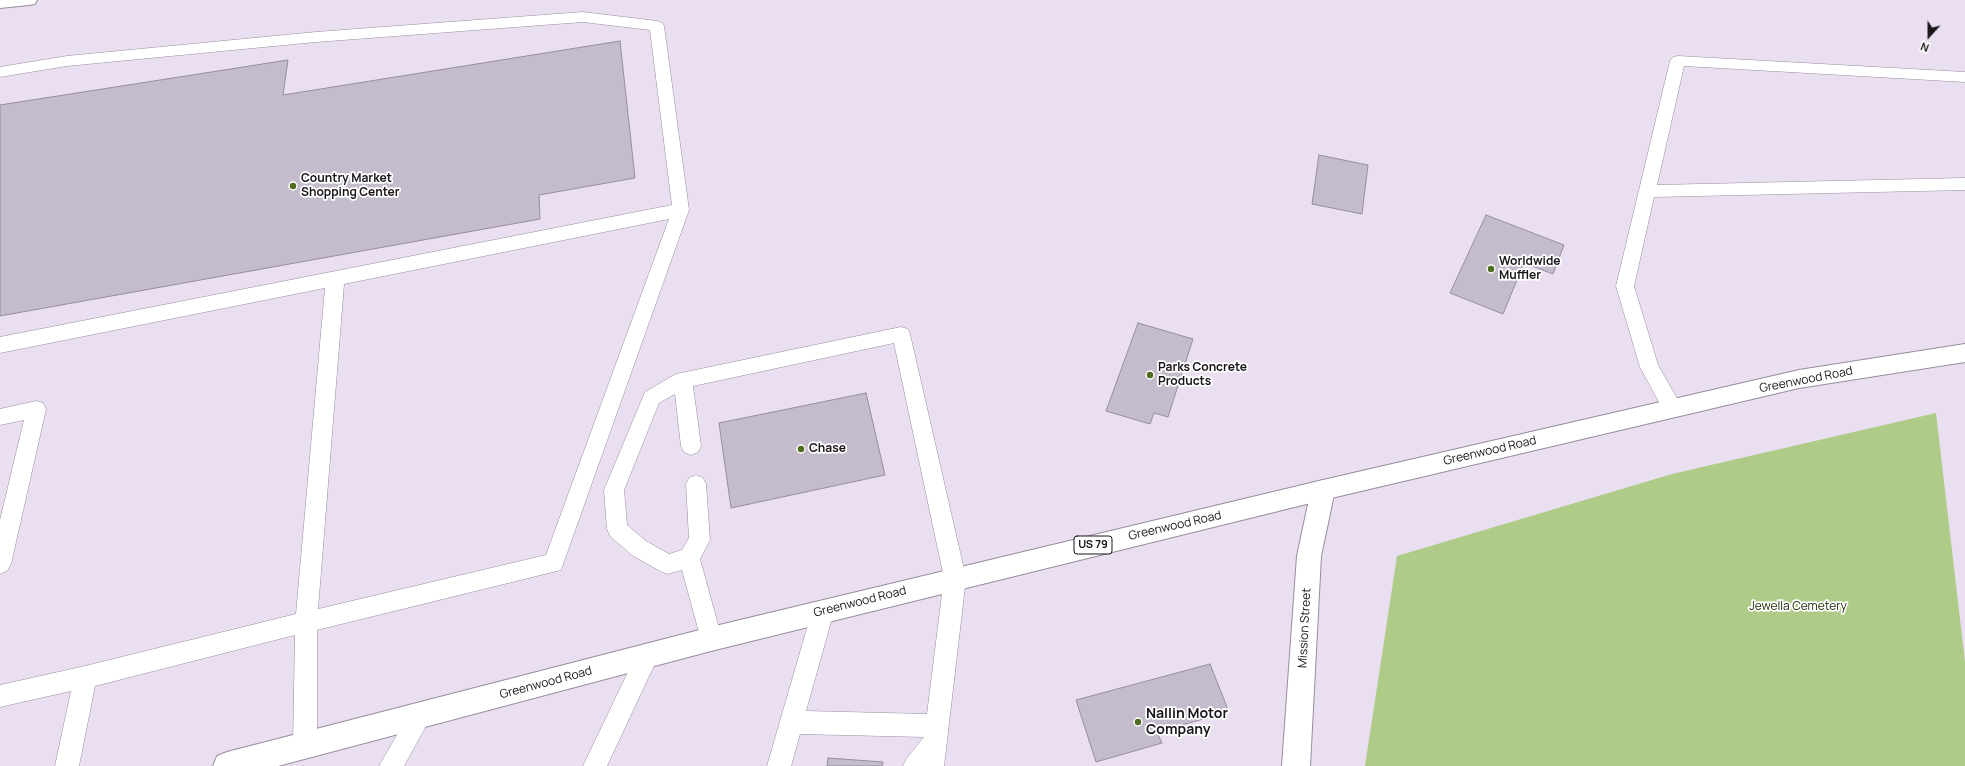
<!DOCTYPE html>
<html>
<head>
<meta charset="utf-8">
<style>
	body { margin:0 }
	#map { position:relative; width:1965px; height:766px; overflow:hidden; background:#e9dff1; font-family:Manrope,sans-serif }
	canvas { display:block }
	.north { position:absolute; left:1909px; top:16px; width:40px; height:40px; -webkit-text-stroke:3px #fff; paint-order:stroke; rotate:201deg; font-size:11px; font-weight:700; line-height:16px; text-align:center; color:#18151b }
	.north::after { content:''; display:block; margin:auto; width:14px; height:18px; background:#18151b; clip-path:polygon(50% 0,100% 100%,50% 72%,0 100%) }
</style>
</head>
<body>
<div id="map">
<canvas width="1965" height="766"></canvas>
<div class="north">N</div>
</div>
<script>
const ctx = document.querySelector('canvas').getContext('2d');
ctx.lineJoin = 'round';
function paint(path, color) {
  ctx.fillStyle = color;
  ctx.fill(path, 'evenodd');
}
function poly(rows) {
  const path = new Path2D();
  for (const r of rows) {
    path.moveTo(r[0], r[1]);
    for (let i = 2; i < r.length; i += 2) path.lineTo(r[i], r[i + 1]);
  }
  return path;
}
function stroke(path, color, width, dash) {
  ctx.strokeStyle = color;
  ctx.lineWidth = width;
  ctx.lineCap = dash ? 'butt' : 'round';
  ctx.setLineDash(dash || []);
  ctx.stroke(path);
}
function drawText(font, color, halo, rows, align = 'center') {
  ctx.font = font + ' Manrope,sans-serif';
  ctx.lineWidth = 3.5;
  ctx.setLineDash([]);
  ctx.textBaseline = 'middle';
  ctx.strokeStyle = halo;
  ctx.fillStyle = color;
  for (const [text, x, y, turn = 0] of rows) {
    ctx.save();
    ctx.translate(x, y);
    ctx.rotate((+turn || 0) * Math.PI / 180);
    ctx.textAlign = isNaN(turn) ? turn : align;
    if (halo) ctx.strokeText(text, 0, 0);
    ctx.fillText(text, 0, 0);
    ctx.restore();
  }
}
const green = poly([
	[1936,413,1965,662,1965,766,1365,766,1397,556,1672,474]
]);
const building = poly([
	[620,41,635,178,539,195,540,219,0,316,0,105,288,60,283,95,620,41],
	[1319,155,1368,165,1362,214,1312,204,1319,155],
	[1486,215,1564,245,1553,274,1524,263,1503,314,1450,293,1486,215],
	[1138,323,1193,339,1168,417,1154,413,1150,424,1106,411,1138,323],
	[866,393,885,475,731,508,719,423,866,393],
	[1210,664,1229,712,1157,732,1162,743,1096,762,1076,700,1210,664],
	[828,758,883,762,882,766,827,766,828,758]
]);
const service = poly([
	[583,12,657,21,662,23,664,26,689,210,561,570,317,630,317,746,313,754,305,758,297,754,293,746,295,635,95,686,79,766,55,766,71,691,0,707,0,685,85,666,296,614,325,288,0,353,0,337,672,205,650,30,583,22,316,42,67,66,0,77,0,67,67,56,316,32,583,12],
	[669,219,546,555,318,609,344,284,669,219],
	[1678,56,1965,72,1965,82,1684,66,1657,185,1965,178,1965,190,1654,197,1634,286,1658,365,1683,409,1680,415,1673,417,1666,415,1640,367,1616,286,1670,61,1673,57,1678,56],
	[901,327,908,329,910,334,966,578,944,766,903,766,907,758,924,737,800,734,791,766,767,766,812,611,815,604,823,601,831,604,834,611,806,711,927,714,944,578,894,343,693,386,701,446,698,452,691,455,684,452,681,446,675,394,659,403,624,490,627,525,646,541,669,554,682,550,689,538,686,484,689,478,696,475,703,478,706,484,710,540,700,559,722,639,719,647,711,650,703,647,682,570,667,574,660,571,632,555,610,536,607,529,604,490,645,392,676,374,901,327],
	[36,401,43,403,46,409,11,564,7,571,0,574,0,520,24,420,0,425,0,409,36,401],
	[647,646,655,649,658,657,607,766,583,766,639,649,647,646],
	[420,706,428,709,431,717,404,766,379,766,412,709,420,706]
]);
const minor = poly([
	[1323,480,1331,483,1335,490,1321,556,1310,766,1282,766,1297,556,1311,490,1315,483,1323,480]
]);
const primary = poly([
	[1965,344,1965,362,1799,388,1323,500,711,651,278,766,213,766,217,756,227,752,711,627,1323,480,1799,370,1965,344]
]);
const motorway = poly([
	[0,0,37,0,35,4,29,5,0,8,0,0]
]);
const markers = [
	[293,186,4,"#516d20"],
	[1491,269,4,"#516d20"],
	[1150,375,4,"#516d20"],
	[801,449,4,"#516d20"],
	[1138,722,4,"#516d20"]
];
const shields = [
	[1093,545,38]
];
const shieldNames = [
	["US 79",1093,545]
];
const poiNames = [
	["Country Market",301,179],
	["Shopping Center",301,193],
	["Worldwide",1499,262],
	["Muffler",1499,276],
	["Parks Concrete",1158,368],
	["Products",1158,382],
	["Chase",809,449]
];
const streetNames = [
	["Greenwood Road",1806,380,-11],
	["Greenwood Road",1490,451,-13],
	["Greenwood Road",1175,526,-13],
	["Greenwood Road",860,602,-14],
	["Mission Street",1305,628,-87],
	["Greenwood Road",546,683,-15]
];
const parkNames = [
	["Jewella Cemetery",1798,607]
];
const nearPoinames = [
	["Nallin Motor",1146,714],
	["Company",1146,730]
];
paint(green, '#aecb87');
paint(building, '#c4bbcc');
stroke(building, '#968d9d', 1);
stroke(service, '#978d9d', 1);
stroke(minor, '#978d9d', 2);
stroke(primary, '#978d9d', 2);
stroke(motorway, '#978d9d', 2);
paint(service, '#fff');
paint(minor, '#fff');
paint(primary, '#fff');
paint(motorway, '#fff');
for (const [x, y, r, color] of markers) {
  const dot = new Path2D();
  dot.arc(x, y, r, 0, 2 * Math.PI);
  ctx.fillStyle = color;
  ctx.fill(dot);
  stroke(dot, '#fff', 1.5);
}
for (const [x, y, w] of shields) {
  const box = new Path2D();
  box.roundRect(x - w / 2, y - 9, w, 18, 3);
  ctx.fillStyle = '#fff';
  ctx.fill(box);
  stroke(box, '#18151b', 1);
}
drawText('bold 11px', '#18151b', null, shieldNames);
drawText('bold 12px', '#18151b', '#fff', poiNames, 'left');
drawText('12px', '#18151b', '#fff', streetNames);
drawText('12px', '#23300f', '#fff', parkNames);
drawText('bold 14px', '#18151b', '#fff', nearPoinames, 'left');
</script>
</body>
</html>
